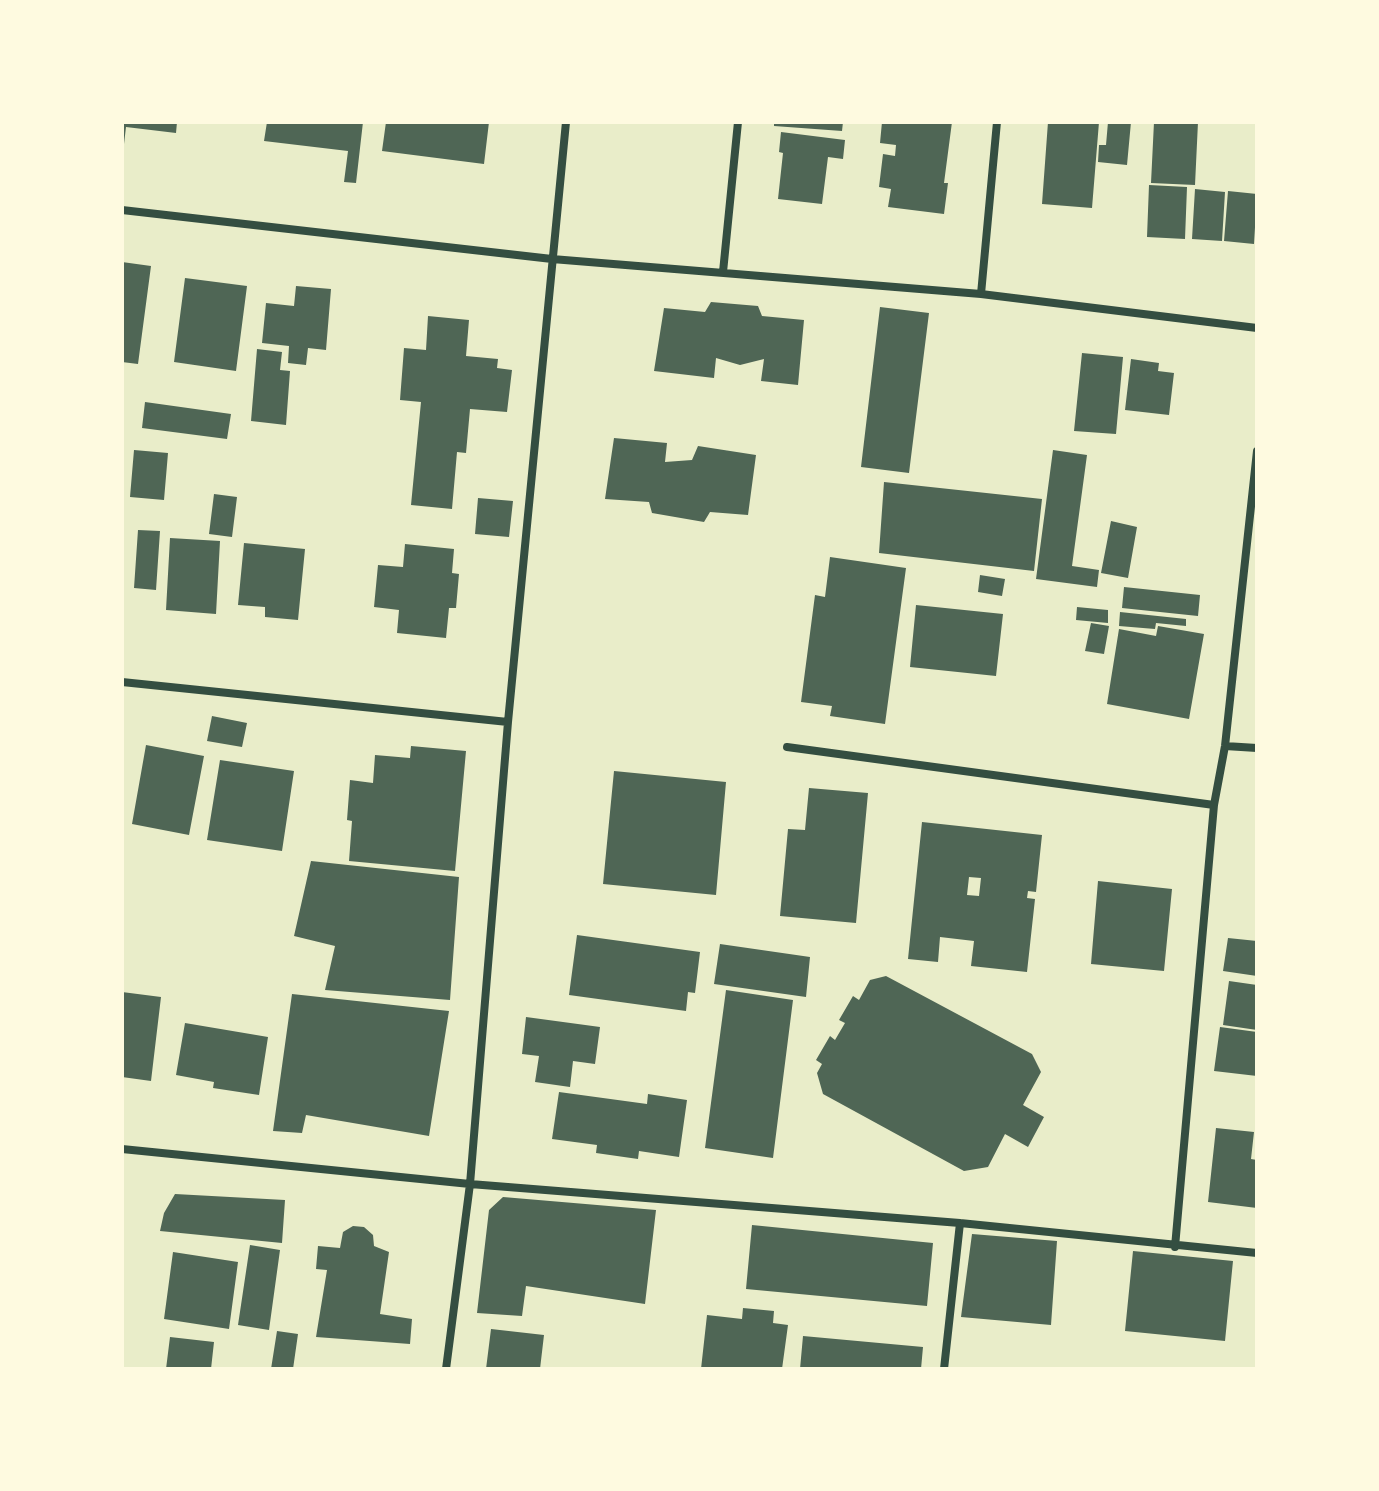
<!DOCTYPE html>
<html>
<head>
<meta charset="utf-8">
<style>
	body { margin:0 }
	#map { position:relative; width:1379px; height:1491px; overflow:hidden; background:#e9edc9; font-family:"DejaVu Sans",sans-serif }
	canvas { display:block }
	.frame { position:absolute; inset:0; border:124px solid #fefae0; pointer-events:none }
</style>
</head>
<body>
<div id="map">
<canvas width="1379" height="1491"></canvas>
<div class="frame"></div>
</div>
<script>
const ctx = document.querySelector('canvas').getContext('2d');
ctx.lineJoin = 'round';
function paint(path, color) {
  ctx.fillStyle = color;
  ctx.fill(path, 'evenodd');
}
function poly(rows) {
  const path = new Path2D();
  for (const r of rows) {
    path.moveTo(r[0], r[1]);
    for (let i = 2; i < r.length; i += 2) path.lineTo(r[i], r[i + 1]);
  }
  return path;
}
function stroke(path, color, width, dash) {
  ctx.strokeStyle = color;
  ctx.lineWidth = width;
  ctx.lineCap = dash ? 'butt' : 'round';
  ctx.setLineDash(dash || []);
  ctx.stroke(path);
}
const building = poly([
	[122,122,177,122,176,133,126,127,124,144,122,144],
	[267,122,363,122,356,183,344,182,348,151,264,141],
	[386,122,489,122,484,164,382,151],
	[774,122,843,122,842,131,774,126],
	[882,122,952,122,944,183,948,183,944,214,888,207,891,189,879,187,883,154,895,156,896,145,880,143],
	[1048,122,1099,122,1092,208,1042,204],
	[1108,122,1131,122,1127,165,1098,162,1099,145,1106,145],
	[1154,122,1198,122,1195,185,1151,183],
	[781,132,845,140,843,159,828,157,822,204,778,199,783,153,779,152],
	[1149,185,1187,187,1185,239,1147,237],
	[1195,189,1225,192,1222,241,1192,239],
	[1228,191,1257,194,1254,244,1224,241],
	[122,262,151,266,138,364,122,362],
	[185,278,247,286,236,371,174,362],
	[296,286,331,289,326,350,308,348,306,365,288,363,289,346,262,343,266,303,294,306],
	[711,302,758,306,762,316,804,320,798,385,761,381,764,359,740,365,716,358,714,378,654,371,664,308,705,312],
	[880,307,929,313,909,473,861,467],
	[428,316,469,320,466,356,498,359,497,368,512,370,507,412,470,409,466,453,457,452,452,509,411,505,421,402,400,400,404,348,426,350],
	[257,349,282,352,280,370,290,371,286,425,251,421],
	[1082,353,1123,357,1116,434,1074,431],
	[1131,359,1159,363,1158,371,1174,373,1169,415,1125,410],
	[145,402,231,414,227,439,142,428],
	[614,438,667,443,665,462,692,460,698,446,756,455,748,515,710,512,704,522,652,513,649,502,605,499],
	[134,450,168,453,164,500,130,497],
	[1053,450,1087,455,1072,566,1099,570,1097,587,1036,579],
	[884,482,1042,499,1034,571,879,553],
	[214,494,237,497,232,537,209,534],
	[478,498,513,501,509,537,475,534],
	[1111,521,1137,527,1128,578,1101,573],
	[138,530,160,531,156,590,134,588],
	[170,538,220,541,216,614,166,610],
	[244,543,305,549,298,620,265,617,265,607,238,605],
	[405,544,454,549,452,573,459,574,456,608,449,608,446,638,397,633,399,610,374,607,378,565,403,567],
	[830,557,906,568,885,724,830,716,832,706,801,702,815,595,825,597],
	[980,575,1005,579,1002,596,978,592],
	[1124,587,1200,595,1198,616,1122,608],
	[916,605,1003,614,996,676,910,667],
	[1077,607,1108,610,1108,623,1076,620],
	[1120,612,1186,619,1186,626,1156,623,1155,629,1119,626],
	[1091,623,1109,626,1104,654,1085,651],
	[1158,626,1204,634,1189,719,1107,704,1119,629,1156,636],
	[212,716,247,723,242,747,207,741],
	[146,745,204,756,189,835,132,824],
	[411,746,466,751,455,871,349,861,352,821,347,820,350,780,373,783,375,755,410,758],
	[220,760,294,771,282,851,207,840],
	[614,771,726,782,716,895,603,884],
	[809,788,868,793,856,923,780,916,788,829,805,830],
	[922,822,1042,835,1036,892,1028,891,1027,898,1035,899,1027,972,971,966,974,941,940,937,938,962,908,959],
	[969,877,981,878,979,896,967,895],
	[311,861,459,877,450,1000,325,990,335,946,294,936],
	[1098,881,1172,889,1164,971,1091,964],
	[577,935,700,952,695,993,688,992,686,1011,569,995],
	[1228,938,1257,941,1257,976,1223,971],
	[720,944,810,957,806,997,714,984],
	[886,976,1032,1054,1041,1072,1023,1105,1044,1117,1028,1147,1005,1134,988,1167,964,1171,823,1094,817,1073,822,1064,816,1060,830,1036,835,1040,845,1023,839,1020,853,996,859,1000,870,980],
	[1229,981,1257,985,1257,1030,1223,1025],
	[726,990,793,1000,773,1158,705,1148],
	[122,992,161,997,151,1081,122,1077],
	[292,994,449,1011,429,1136,306,1115,302,1133,273,1131],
	[526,1017,600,1027,595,1064,573,1061,570,1087,535,1082,539,1056,522,1054],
	[185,1023,268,1037,259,1095,213,1088,214,1082,176,1075],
	[1220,1027,1257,1032,1257,1076,1214,1071],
	[559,1092,647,1104,648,1094,687,1100,679,1157,639,1151,638,1159,596,1153,597,1145,552,1139],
	[1216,1128,1254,1132,1251,1159,1257,1160,1257,1208,1208,1202],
	[175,1194,285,1200,282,1243,160,1231,164,1213],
	[503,1197,656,1210,645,1304,526,1286,522,1316,477,1313,489,1210],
	[752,1225,933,1243,927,1306,746,1289],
	[353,1226,364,1227,373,1235,374,1246,389,1252,380,1314,412,1319,410,1344,316,1337,327,1270,316,1269,318,1246,340,1248,343,1232],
	[972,1234,1057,1241,1051,1325,961,1317],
	[250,1245,280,1250,269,1330,238,1325],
	[1133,1251,1233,1261,1225,1341,1125,1331],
	[173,1252,238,1262,229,1329,164,1319],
	[743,1308,774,1311,773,1323,788,1325,782,1369,701,1369,707,1315,742,1319],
	[491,1329,544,1335,540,1369,486,1369],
	[277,1331,298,1334,293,1369,271,1369],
	[803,1336,923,1347,921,1369,800,1369],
	[170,1337,214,1342,211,1369,166,1369]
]);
const minor = poly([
	[122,210,552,259,981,294,1257,328],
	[723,272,738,122],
	[981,294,997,122],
	[122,682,508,722],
	[1225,746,1257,748],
	[787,747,1214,805],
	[122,1149,470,1184,960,1223,1257,1253],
	[1175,1247,1214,805,1225,746,1257,451],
	[446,1369,470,1184,508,722,566,122],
	[944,1369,960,1223]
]);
paint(building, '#4f6655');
stroke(minor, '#344e41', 8);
</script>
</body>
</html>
